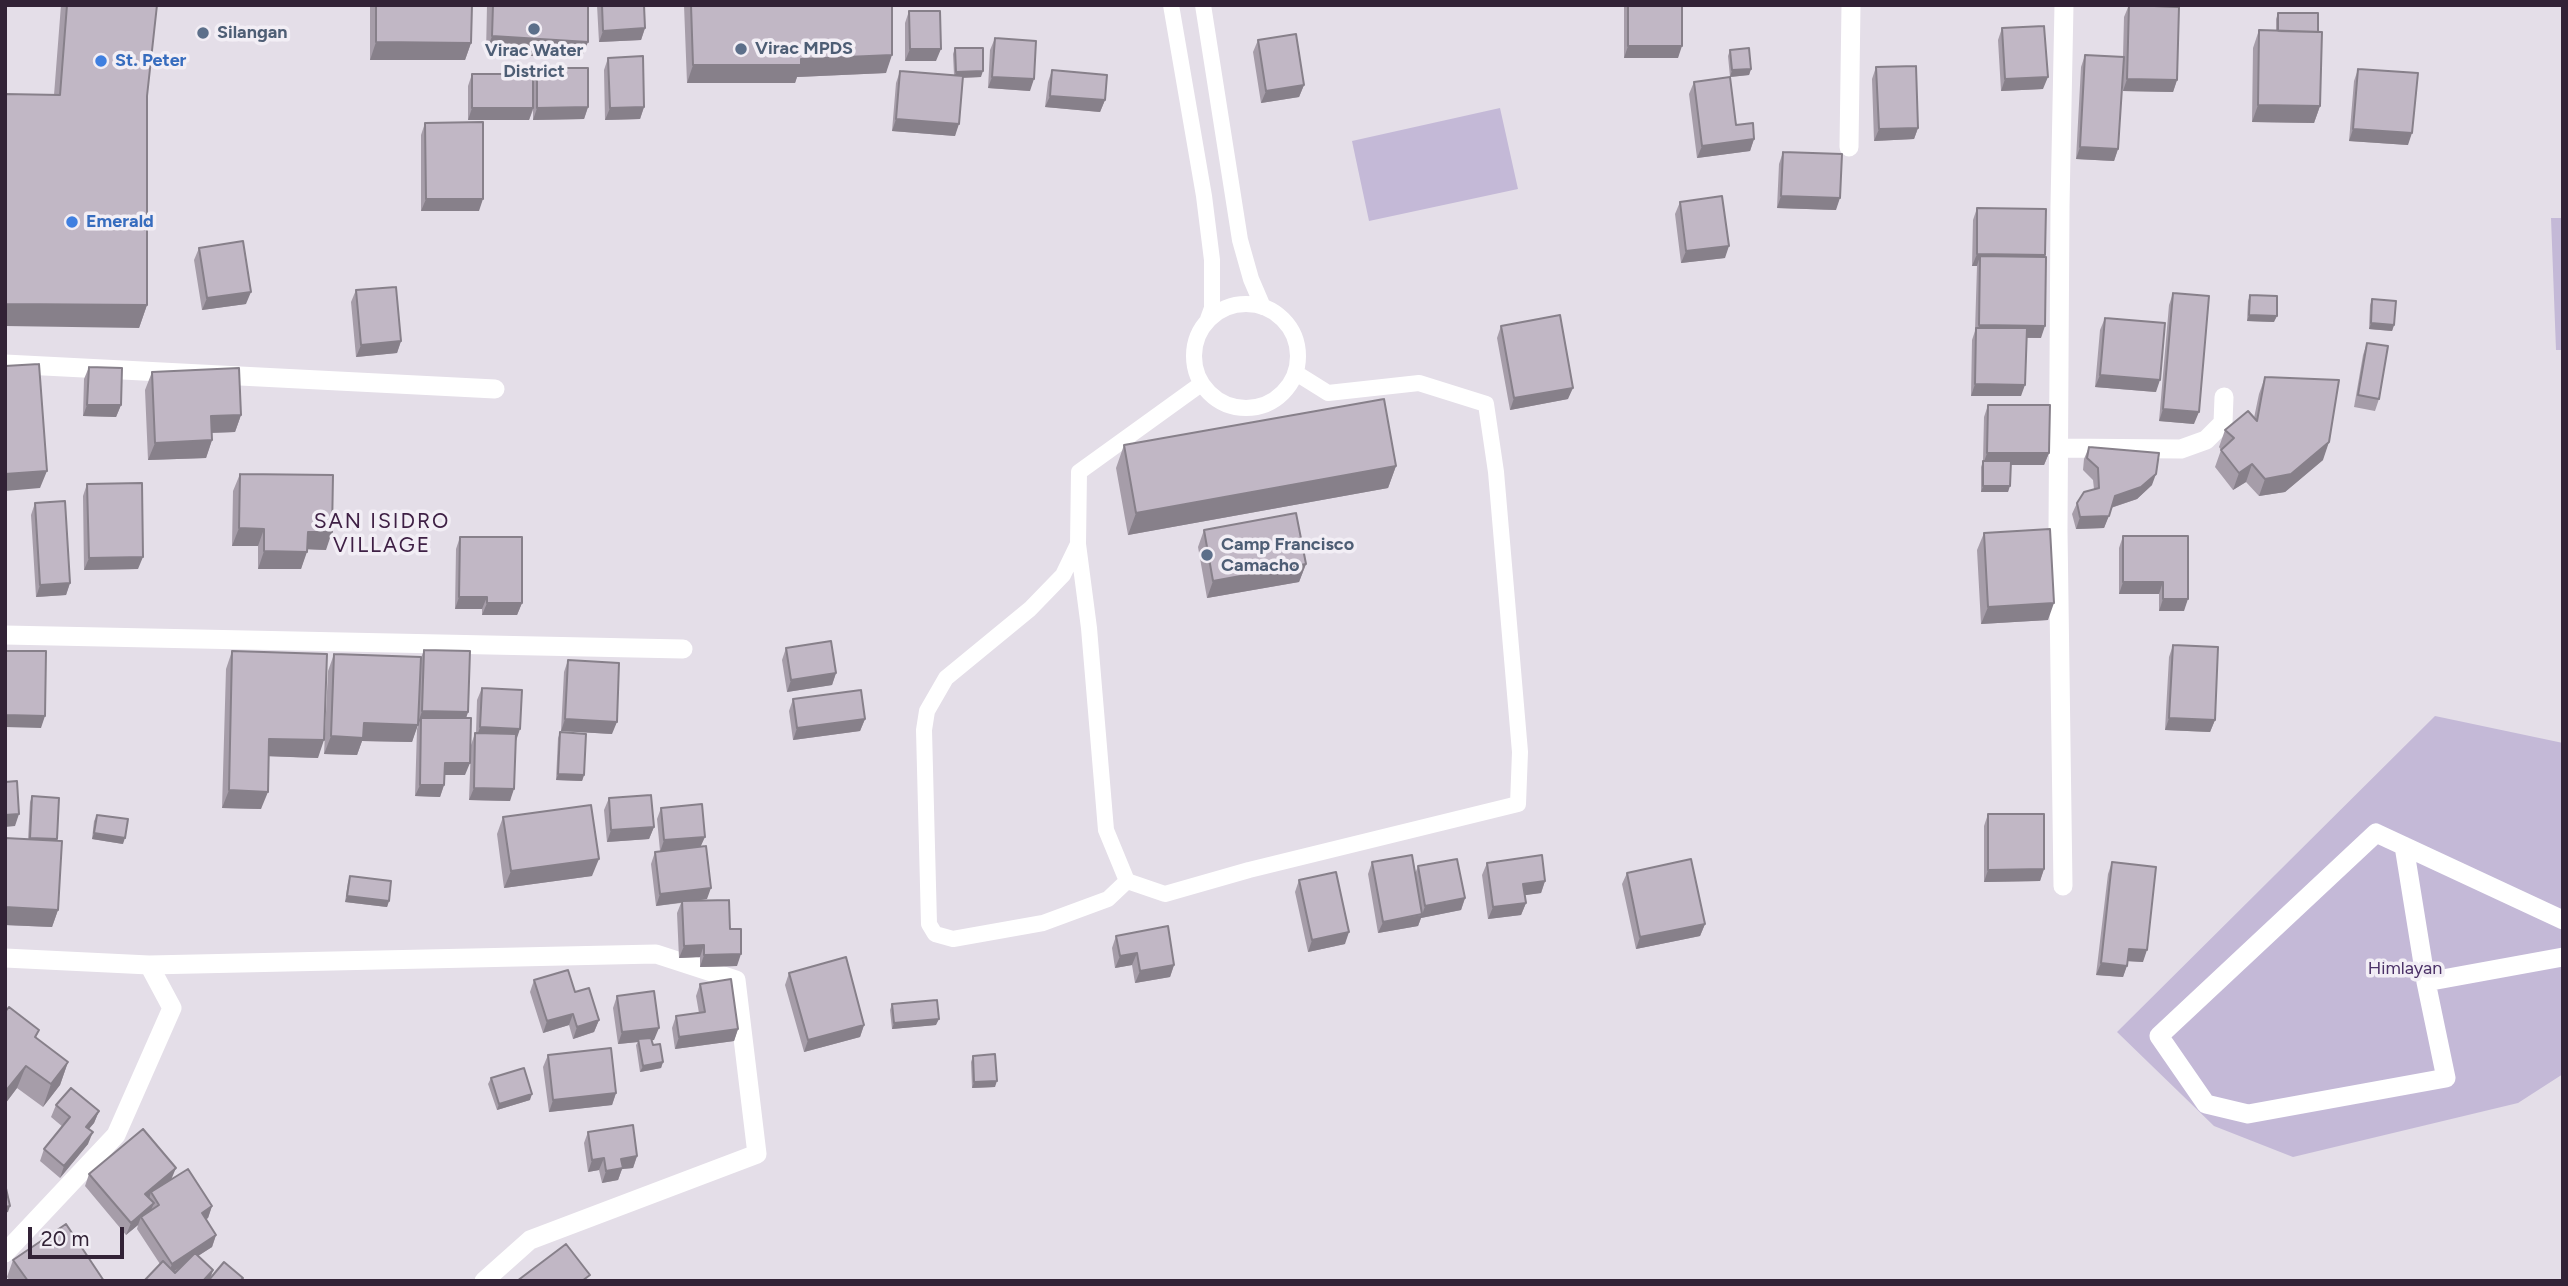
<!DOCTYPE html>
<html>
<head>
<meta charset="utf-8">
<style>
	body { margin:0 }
	#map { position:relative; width:2568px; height:1286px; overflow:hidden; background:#e4dee8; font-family:Figtree,sans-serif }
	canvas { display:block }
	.frame { position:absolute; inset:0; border:7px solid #322236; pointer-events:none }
	.scale { position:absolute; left:28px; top:1227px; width:96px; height:32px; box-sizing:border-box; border:4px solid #322236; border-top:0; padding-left:9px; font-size:21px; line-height:24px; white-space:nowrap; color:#322236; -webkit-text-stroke:5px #f2eef5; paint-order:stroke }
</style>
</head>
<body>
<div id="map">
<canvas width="2568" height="1286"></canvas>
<div class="frame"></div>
<div class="scale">20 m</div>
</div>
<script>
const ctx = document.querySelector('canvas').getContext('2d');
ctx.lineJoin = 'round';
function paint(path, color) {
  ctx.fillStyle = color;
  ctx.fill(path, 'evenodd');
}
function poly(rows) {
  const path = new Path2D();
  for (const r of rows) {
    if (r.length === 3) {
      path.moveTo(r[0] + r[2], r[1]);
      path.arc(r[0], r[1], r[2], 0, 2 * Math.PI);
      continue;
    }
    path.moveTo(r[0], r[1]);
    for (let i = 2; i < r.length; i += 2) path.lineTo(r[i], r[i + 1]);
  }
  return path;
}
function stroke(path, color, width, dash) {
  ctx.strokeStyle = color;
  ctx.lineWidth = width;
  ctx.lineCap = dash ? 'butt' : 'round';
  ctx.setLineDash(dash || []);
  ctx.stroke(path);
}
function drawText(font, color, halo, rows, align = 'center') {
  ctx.font = font + ' Figtree,sans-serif';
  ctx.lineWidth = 7;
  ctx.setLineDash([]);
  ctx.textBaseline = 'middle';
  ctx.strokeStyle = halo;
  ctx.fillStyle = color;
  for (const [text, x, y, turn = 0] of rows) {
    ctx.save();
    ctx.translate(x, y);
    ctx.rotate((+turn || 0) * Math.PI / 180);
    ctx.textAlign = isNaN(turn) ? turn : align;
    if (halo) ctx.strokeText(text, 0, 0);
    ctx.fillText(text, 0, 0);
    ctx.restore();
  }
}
const green = poly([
	[1500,108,1518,189,1369,221,1352,141],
	[2551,218,2563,218,2563,350,2556,350],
	[2435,716,2563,743,2563,1074,2518,1103,2293,1157,2214,1126,2117,1032]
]);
const service = poly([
	[1171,5,1204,196,1212,260,1212,308,1208,319],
	[1203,5,1240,240,1251,279,1263,307],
	[1246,356,52],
	[1201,384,1079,472,1078,544,1089,628,1106,830,1127,881,1165,894,1249,870,1518,804,1520,752,1496,472,1486,404,1419,383,1328,393,1296,373],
	[1078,544,1063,575,1030,609,946,678,927,711,924,730,929,924,935,934,953,939,1043,923,1108,899,1127,881]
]);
const pedestrian = poly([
	[2404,846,2426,982],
	[2563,957,2426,982,2446,1078,2248,1114,2206,1104,2159,1036,2376,833,2563,920]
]);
const minor = poly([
	[1849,147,1851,5],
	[5,364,495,389],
	[2060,448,2181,449,2206,440,2223,423,2224,397],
	[5,635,683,649],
	[2063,886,2058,530,2060,206,2064,5],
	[5,958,149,965,656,954,736,980,757,1154,530,1240,484,1281],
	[5,1253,116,1135,172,1008,149,965]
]);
const wall = poly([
	[61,5,157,5,147,96,147,305,139,328,54,95],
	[370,5,472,5,471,43,465,60,370,60],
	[487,5,588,5,581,59,486,53],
	[597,5,644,5,645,28,641,40,599,42],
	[684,5,892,5,886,73,797,77,795,83,687,83],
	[1624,5,1682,5,1678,58,1624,58],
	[2129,5,2177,80,2173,92,2123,91,2123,61,2118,149,2114,161,2076,159,2081,67,2085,55,2123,57,2124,17],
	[909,11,936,61,905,61,905,23],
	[2278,13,2318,32,2320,106,2314,123,2252,122,2253,48,2259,30,2276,31,2276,19],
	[2002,28,2043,89,2001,91,1998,40],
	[995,38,1030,91,988,88,990,50],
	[1258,40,1304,85,1299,97,1261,103,1253,52],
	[955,48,981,77,963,78,955,136,892,131,896,83,900,71,954,75,953,54],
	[1730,50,1751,69,1749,75,1730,77,1728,56],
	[608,58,644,107,640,119,605,120,604,70],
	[1876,67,1918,128,1914,139,1874,141,1872,79],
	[537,68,588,107,584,119,533,120,533,110,529,120,468,120,468,86,472,74,533,77],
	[2358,69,2408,145,2349,141,2354,81],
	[1052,70,1105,100,1100,112,1045,107,1048,82],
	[1694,82,1736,125,1754,139,1750,151,1697,158,1689,94],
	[425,123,479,211,421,211,421,135],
	[1783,152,1836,210,1777,208,1779,164],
	[1680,202,1725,258,1681,263,1675,214],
	[1977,208,2045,255,2041,338,2026,338,2021,396,1971,396,1972,340,1975,331,1977,266,1972,266,1973,220],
	[199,248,246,304,202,310,194,260],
	[356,290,401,341,397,353,356,357,351,302],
	[2173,293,2194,424,2159,421,2169,305],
	[2250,295,2274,322,2247,321,2248,301],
	[2372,299,2394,325,2392,331,2369,329,2370,305],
	[2105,318,2156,392,2095,387,2100,330],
	[1501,326,1568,399,1510,410,1497,338],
	[2367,343,2379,399,2375,411,2354,407,2363,355],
	[89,367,121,405,116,417,83,416,84,379],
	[152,372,241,415,235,432,212,433,212,440,206,458,148,460,145,390],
	[2265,377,2323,460,2285,492,2259,496,2246,482,2233,490,2215,467,2221,450,2219,447,2225,430,2254,418,2259,394],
	[1988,405,2049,453,2044,465,2010,465,2008,492,1981,492,1981,467,1983,461,1984,417],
	[1124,445,1396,466,1388,488,1128,535,1116,468],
	[2089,447,2152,485,2137,499,2111,508,2104,528,2076,529,2072,514,2077,503,2094,489,2093,480,2083,470,2084,459],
	[240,474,326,550,307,549,301,569,258,569,258,546,232,546,233,491],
	[87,484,138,569,84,570,83,496],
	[35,503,70,583,66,595,36,597,31,515],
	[1204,530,1306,564,1299,582,1207,598,1198,547],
	[1984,533,2048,620,1981,624,1977,550],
	[2123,536,2188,536,2184,611,2159,611,2159,594,2119,594,2119,548],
	[460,537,522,603,517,615,482,615,482,609,455,609,456,549],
	[2173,645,2215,720,2210,732,2165,730,2169,657],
	[786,648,836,673,832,685,787,692,782,660],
	[424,650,468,712,466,718,465,775,444,775,444,785,440,797,415,796,417,729,419,723,418,723,412,742,362,741,357,755,324,754,328,671,334,654,421,658],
	[232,651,318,758,268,756,261,809,222,808,226,669],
	[568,660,612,734,561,731,564,672],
	[482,688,516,741,510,801,469,800,471,745,475,733,476,733,477,700],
	[793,699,865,719,860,731,793,740,789,711],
	[560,732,584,775,582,781,556,780,558,738],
	[32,796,56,841,58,910,52,927,5,925,5,838,28,840,30,802],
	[609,798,654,827,649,839,607,842,604,810],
	[661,808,701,847,707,899,695,901,730,929,737,966,700,967,700,957,679,958,677,913,681,903,656,906,651,864,655,852,660,851,657,819],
	[1988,814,2044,869,2040,881,1984,882,1984,826],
	[97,815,123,844,92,839,94,821],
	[503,817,592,876,504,888,497,834],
	[1372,862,1415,874,1418,866,1465,898,1461,910,1421,918,1418,926,1378,933,1368,874],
	[2112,862,2143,962,2128,961,2123,977,2096,975,2108,874],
	[1487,863,1545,881,1541,893,1525,895,1526,903,1521,915,1488,919,1482,875],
	[1627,873,1705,924,1700,936,1636,949,1622,884],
	[350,876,389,901,387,907,345,902,348,882],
	[1299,880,1345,944,1308,952,1295,892],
	[1116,936,1174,965,1170,977,1135,983,1132,965,1115,968,1112,948],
	[789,973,864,1025,860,1037,804,1052,785,985],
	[534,980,575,992,599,1020,594,1032,573,1039,569,1025,543,1033,530,992],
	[700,984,738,1029,734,1041,675,1049,672,1028,676,1016,699,1013,696,996],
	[617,996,654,1040,652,1040,653,1045,663,1062,661,1068,640,1072,636,1045,638,1042,618,1044,613,1008],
	[892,1004,936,1025,892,1029,890,1010],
	[39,1030,36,1038,68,1062,60,1085,43,1107,17,1088,5,1104],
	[548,1055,616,1093,612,1105,549,1112,543,1067],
	[973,1056,995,1087,972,1088,971,1062],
	[491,1078,530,1100,497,1110,488,1084],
	[56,1105,99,1111,94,1123,89,1129,88,1144,60,1178,40,1161,44,1149,63,1127,51,1117],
	[588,1132,637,1156,633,1168,622,1169,618,1180,602,1183,599,1170,588,1172,584,1143],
	[89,1174,172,1179,212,1206,208,1218,206,1219,216,1235,212,1247,198,1256,213,1270,211,1277,144,1281,160,1264,137,1229,138,1225,126,1235,85,1186],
	[13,1260,104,1281,10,1281,7,1277]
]);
const shadedWall = poly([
	[645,28,641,40,599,42,603,31],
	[492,36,588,42,581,59,486,53],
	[376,42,471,43,465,60,370,60],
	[1628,46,1682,46,1678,58,1624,58],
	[910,49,941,49,936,61,905,61],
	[892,55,886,73,797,77,795,83,687,83,693,65],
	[1751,69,1749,75,1730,77,1732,70],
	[983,71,981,77,954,78,956,72],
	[992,77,1034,79,1030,91,988,88],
	[2048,77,2043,89,2001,91,2005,79],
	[2127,79,2177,80,2173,92,2123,91],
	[1304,85,1299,97,1261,103,1266,91],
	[1050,96,1105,100,1100,112,1045,107],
	[2258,105,2320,106,2314,123,2252,122],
	[588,107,584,119,533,120,537,108],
	[644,107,640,119,605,120,610,108],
	[472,108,533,108,529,120,468,120],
	[896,119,959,124,955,136,892,131],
	[1918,128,1914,139,1874,141,1879,129],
	[2353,129,2412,133,2408,145,2349,141],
	[1754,139,1750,151,1697,158,1702,146],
	[2080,147,2118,149,2114,161,2076,159],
	[1781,196,1840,198,1836,210,1777,208],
	[426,199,483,199,479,211,421,211],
	[1729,246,1725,258,1681,263,1686,251],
	[1977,254,2045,255,2041,267,1980,256,1977,266,1972,266],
	[251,292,246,304,202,310,207,298],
	[5,304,147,305,139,328,5,326],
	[2249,315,2277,316,2274,322,2247,321],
	[2371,323,2394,325,2392,331,2369,329],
	[1979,325,2045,326,2041,338,1976,337],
	[401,341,397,353,356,357,361,345],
	[2100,375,2160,380,2156,392,2095,387],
	[1975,384,2025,385,2021,396,1971,396],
	[1573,388,1568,399,1510,410,1514,398],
	[87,405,121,405,116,417,83,416],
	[2163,409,2199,412,2194,424,2159,421],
	[241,415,235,432,205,433,211,416],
	[212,440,206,458,148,460,155,443],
	[2329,442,2323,460,2285,492,2259,496,2265,479],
	[1987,453,2049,453,2044,465,1983,465],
	[2252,464,2246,482,2233,490,2239,473],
	[1396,466,1388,488,1128,535,1136,513],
	[47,471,40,488,5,491,5,474],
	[2156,474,2152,485,2137,499,2110,508,2115,496],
	[1983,486,2010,486,2008,492,1981,492],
	[2109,516,2104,528,2076,529,2080,517],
	[239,528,264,529,258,546,232,546],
	[308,532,332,532,326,550,301,549],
	[264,551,307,552,301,569,258,569],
	[143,557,138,569,84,570,89,558],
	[1306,564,1299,582,1207,598,1213,581],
	[2123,582,2163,582,2159,594,2119,594],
	[70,583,66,595,36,597,40,585],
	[459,597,487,597,482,609,455,609],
	[2163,599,2188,599,2184,611,2159,611],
	[487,603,522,603,517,615,482,615],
	[2054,603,2048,620,1981,624,1988,607],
	[836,673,832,685,787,692,791,680],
	[422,711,468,712,464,724,421,718,419,723,418,723],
	[5,715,45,716,41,728,5,727],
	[2169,718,2215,720,2210,732,2165,730],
	[565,719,617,722,612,734,561,731],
	[865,719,860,731,793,740,797,728],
	[364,723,418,725,412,742,362,741,357,755,324,754,331,736],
	[480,727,520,729,516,741,476,739],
	[269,739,324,740,318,758,263,756],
	[445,763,470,763,465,775,441,775],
	[558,774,584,775,582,781,556,780],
	[420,785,444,785,440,797,415,796],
	[474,788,514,789,510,801,469,800],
	[229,790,268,792,261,809,222,808],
	[19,814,15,826,5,827,5,815],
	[654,827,649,839,607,842,611,830],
	[94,833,125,838,123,844,92,839],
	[705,837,700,848,660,852,664,840],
	[30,838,57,839,55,846,27,844],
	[599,859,592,876,504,888,511,871],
	[2044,869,2040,881,1984,882,1988,870],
	[1545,881,1541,893,1519,896,1523,884],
	[711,888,707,899,656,906,660,894],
	[347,896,389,901,387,907,345,902],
	[1465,898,1461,910,1421,918,1418,926,1378,933,1383,922,1422,915,1425,906],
	[1526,903,1521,915,1488,919,1493,907],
	[5,907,58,910,52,927,5,925],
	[1705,924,1700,936,1636,949,1640,937],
	[1349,932,1345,944,1308,952,1312,940],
	[704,945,700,957,679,958,684,946],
	[2129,949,2147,950,2143,962,2125,961],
	[1137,953,1132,965,1115,968,1120,956],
	[741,954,737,966,700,967,704,955],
	[2101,963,2127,966,2123,977,2096,975],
	[1174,965,1170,977,1135,983,1140,971],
	[573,1014,569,1025,543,1033,547,1021],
	[939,1019,936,1025,892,1029,894,1023],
	[599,1020,594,1032,573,1039,577,1027],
	[864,1025,860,1037,804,1052,808,1040],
	[659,1028,654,1040,639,1042,638,1039,638,1042,618,1044,622,1032],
	[738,1029,734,1041,675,1049,679,1037],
	[68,1062,60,1085,43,1107,51,1084],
	[663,1062,661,1068,640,1072,643,1066],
	[26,1066,17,1088,5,1104,5,1092],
	[997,1081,995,1087,972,1088,974,1082],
	[616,1093,612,1105,549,1112,553,1100],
	[532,1094,530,1100,497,1110,499,1104],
	[99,1111,94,1123,81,1138,86,1127],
	[93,1132,88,1144,60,1178,64,1166],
	[637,1156,633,1168,622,1169,618,1180,602,1183,606,1171,621,1159],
	[604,1158,599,1170,588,1172,592,1160],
	[176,1168,171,1180,151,1192,149,1199,145,1194],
	[154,1203,149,1215,141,1217,138,1225,126,1235,131,1223],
	[10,1206,8,1212,5,1213,5,1207],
	[212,1206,208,1218,197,1225,202,1213],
	[216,1235,212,1247,168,1275,172,1264],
	[213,1270,209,1281,203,1281]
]);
const building = poly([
	[67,5,157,5,147,96,147,305,5,304,5,94,60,95,67,5],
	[376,5,472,5,471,43,376,42,376,5],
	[493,5,588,5,588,42,492,36,493,5],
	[602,5,644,5,645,28,603,31,602,5],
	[691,5,892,5,892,55,801,59,801,65,693,65,691,5],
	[1628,5,1682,5,1682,46,1628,46,1628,5],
	[2129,5,2179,7,2177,80,2127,79,2129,5],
	[909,11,940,11,941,49,910,49,909,11],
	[2278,13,2318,13,2318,32,2278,31,2278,13],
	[2044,26,2048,77,2005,79,2002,28,2044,26],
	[2259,30,2322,32,2320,106,2258,105,2259,30],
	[1296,34,1304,85,1266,91,1258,40,1296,34],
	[995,38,1036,41,1034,79,992,77,995,38],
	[955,48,983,48,983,71,956,72,955,48],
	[1749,48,1751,69,1732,70,1730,50,1749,48],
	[2085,55,2124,57,2118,149,2080,147,2085,55],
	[643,56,644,107,610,108,608,58,643,56],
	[1916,66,1918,128,1879,129,1876,67,1916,66],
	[537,68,588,68,588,107,537,108,537,68],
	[2358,69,2418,73,2412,133,2353,129,2358,69],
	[1052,70,1107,75,1105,100,1050,96,1052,70],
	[900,71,963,76,959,124,896,119,900,71],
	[472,74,533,74,533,108,472,108,472,74],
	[1730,77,1736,125,1753,123,1754,139,1702,146,1694,82,1730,77],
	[483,122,483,199,426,199,425,123,483,122],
	[1783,152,1842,154,1840,198,1781,196,1783,152],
	[1722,196,1729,246,1686,251,1680,202,1722,196],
	[1977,208,2046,209,2045,255,1977,254,1977,208],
	[243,241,251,292,207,298,199,248,243,241],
	[1980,256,2046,257,2045,326,1979,325,1980,256],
	[396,287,401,341,361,345,356,290,396,287],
	[2173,293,2209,296,2199,412,2163,409,2173,293],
	[2250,295,2277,296,2277,316,2249,315,2250,295],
	[2372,299,2396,301,2394,325,2371,323,2372,299],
	[1560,315,1573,388,1514,398,1501,326,1560,315],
	[2105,318,2165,323,2160,380,2100,375,2105,318],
	[1976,328,2027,328,2025,385,1975,384,1976,328],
	[2367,343,2388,346,2379,399,2358,395,2367,343],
	[39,364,47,471,5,474,5,366,39,364],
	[89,367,122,368,121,405,87,405,89,367],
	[239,368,241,415,211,416,212,440,155,443,152,372,239,368],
	[2265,377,2339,380,2329,442,2291,474,2265,479,2252,464,2239,473,2221,450,2234,438,2225,430,2248,411,2257,421,2265,377],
	[1384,399,1396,466,1136,513,1124,445,1384,399],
	[1988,405,2050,405,2049,453,1987,453,1988,405],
	[2089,447,2159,453,2156,474,2141,487,2115,496,2109,516,2080,517,2077,503,2084,492,2099,488,2098,468,2087,458,2089,447],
	[1983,461,2011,461,2010,486,1983,486,1983,461],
	[240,474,333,475,332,532,308,532,307,552,264,551,264,529,239,528,240,474],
	[142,483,143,557,89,558,87,484,142,483],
	[65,501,70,583,40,585,35,503,65,501],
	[1296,513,1306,564,1213,581,1204,530,1296,513],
	[2050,529,2054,603,1988,607,1984,533,2050,529],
	[2123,536,2188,536,2188,599,2163,599,2163,582,2123,582,2123,536],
	[460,537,522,537,522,603,487,603,487,597,459,597,460,537],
	[831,641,836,673,791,680,786,648,831,641],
	[2173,645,2218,647,2215,720,2169,718,2173,645],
	[424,650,470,651,468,712,422,711,424,650],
	[5,651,46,651,45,716,5,715,5,651],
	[232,651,327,654,324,740,269,739,268,792,229,790,232,651],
	[334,654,421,657,418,725,364,723,363,738,331,736,334,654],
	[568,660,619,663,617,722,565,719,568,660],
	[482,688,522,690,520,729,480,727,482,688],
	[861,690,865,719,797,728,793,699,861,690],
	[421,718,471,718,470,763,445,763,444,785,420,785,421,718],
	[560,732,586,734,584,775,558,774,560,732],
	[475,733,516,734,514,789,474,788,475,733],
	[17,781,19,814,5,815,5,782,17,781],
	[651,795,654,827,611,830,609,798,651,795],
	[32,796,59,798,57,839,30,838,32,796],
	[702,804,705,837,664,840,661,808,702,804],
	[591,805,599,859,511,871,503,817,591,805],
	[1988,814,2044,814,2044,869,1988,870,1988,814],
	[97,815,128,819,125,838,94,833,97,815],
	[5,838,62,841,58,910,5,907,5,838],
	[706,846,711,888,660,894,655,852,706,846],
	[1412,855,1422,914,1383,922,1372,862,1412,855],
	[1542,855,1545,881,1523,884,1526,903,1493,907,1487,863,1542,855],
	[1457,859,1465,898,1425,906,1418,866,1457,859],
	[1691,859,1705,924,1640,937,1627,873,1691,859],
	[2112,862,2156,867,2147,950,2129,949,2127,966,2101,963,2112,862],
	[1336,872,1349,932,1312,940,1299,880,1336,872],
	[350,876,391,881,389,901,347,896,350,876],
	[729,900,730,929,741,929,741,954,704,955,704,945,684,946,682,901,729,900],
	[1168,926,1174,965,1140,971,1137,953,1120,956,1116,936,1168,926],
	[846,957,864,1025,808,1040,789,973,846,957],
	[568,970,575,992,589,988,599,1020,577,1027,573,1014,547,1021,534,980,568,970],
	[731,979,738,1029,679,1037,676,1016,705,1012,700,984,731,979],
	[654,991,659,1028,622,1032,617,996,654,991],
	[937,1000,939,1019,894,1023,892,1004,937,1000],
	[9,1007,39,1030,35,1037,68,1062,51,1084,26,1066,5,1092,5,1012,9,1007],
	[651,1038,653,1045,660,1044,663,1062,643,1066,638,1039,651,1038],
	[611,1048,616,1093,553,1100,548,1055,611,1048],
	[995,1054,997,1081,974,1082,973,1056,995,1054],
	[524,1068,532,1094,499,1104,491,1078,524,1068],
	[71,1088,99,1111,86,1127,93,1132,64,1166,44,1149,70,1117,56,1105,71,1088],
	[633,1125,637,1156,621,1159,623,1168,606,1171,604,1158,592,1160,588,1132,633,1125],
	[143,1129,176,1168,145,1194,154,1203,131,1223,89,1174,143,1129],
	[188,1169,212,1206,202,1213,216,1235,172,1264,141,1217,159,1205,151,1192,188,1169],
	[5,1184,10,1206,5,1207,5,1184],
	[66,1224,104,1281,28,1281,13,1260,66,1224],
	[566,1244,590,1275,582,1281,517,1281,566,1244],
	[195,1253,213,1270,203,1281,144,1281,163,1261,175,1273,195,1253],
	[224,1262,243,1278,240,1281,208,1281,224,1262]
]);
const markers = [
	[534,29,7,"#5c6f8a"],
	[203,33,7,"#5c6f8a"],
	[741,49,7,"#5c6f8a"],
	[101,61,7,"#3f7fe0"],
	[72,222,7,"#3f7fe0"],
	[1207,555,7,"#5c6f8a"]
];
const serviceNames = [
	["Silangan",217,33],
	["Virac MPDS",755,49],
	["Virac Water",534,51,"center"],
	["District",534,72,"center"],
	["Camp Francisco",1221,545],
	["Camacho",1221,566]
];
const shopNames = [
	["St. Peter",115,61],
	["Emerald",86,222]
];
const parkNames = [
	["Himlayan",2405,969]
];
const quarterNames = [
	["SAN ISIDRO",382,522],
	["VILLAGE",382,546]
];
paint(green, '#c4b9d7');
stroke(service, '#fff', 16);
stroke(pedestrian, '#fff', 19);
stroke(minor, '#fff', 19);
paint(wall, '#a69da9');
paint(shadedWall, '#87808a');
paint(building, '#c1b7c5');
stroke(building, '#87808a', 2);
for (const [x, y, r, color] of markers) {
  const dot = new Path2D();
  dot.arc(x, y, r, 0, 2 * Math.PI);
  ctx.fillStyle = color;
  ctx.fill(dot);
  stroke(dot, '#f2eef5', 2.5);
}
drawText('bold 18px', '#4e5e75', '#f2eef5', serviceNames, 'left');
drawText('bold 18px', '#366cbe', '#f2eef5', shopNames, 'left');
drawText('18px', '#4b3167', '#f2eef5', parkNames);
ctx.letterSpacing = '2px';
drawText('21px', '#3f2045', '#f2eef5', quarterNames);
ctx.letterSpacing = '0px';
</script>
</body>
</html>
